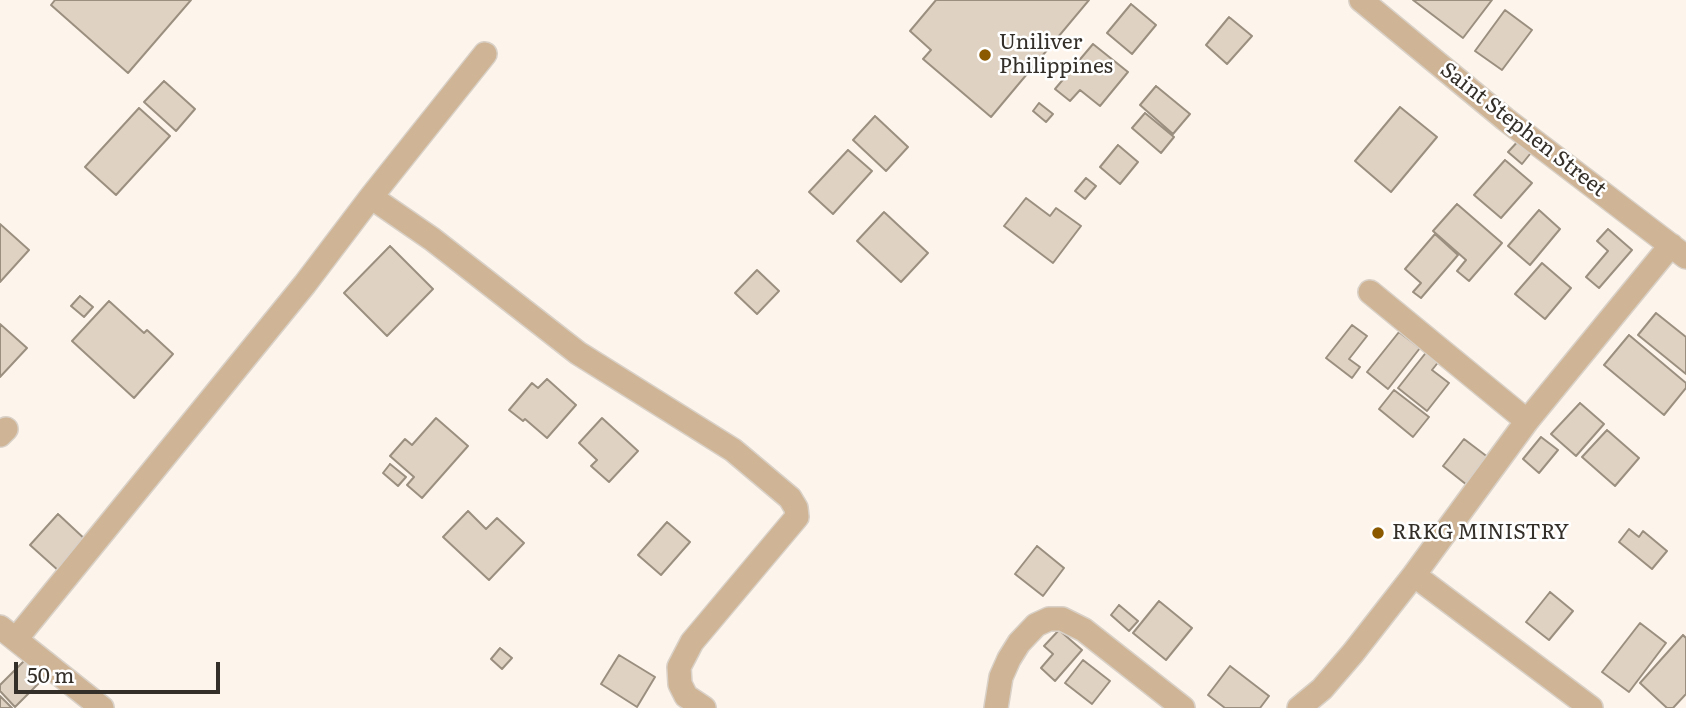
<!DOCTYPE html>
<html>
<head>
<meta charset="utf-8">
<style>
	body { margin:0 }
	#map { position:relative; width:1686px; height:708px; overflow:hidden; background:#fdf5eb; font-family:Literata,serif }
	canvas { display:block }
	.scale { position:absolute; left:14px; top:662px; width:206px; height:32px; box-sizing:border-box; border:4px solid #342f29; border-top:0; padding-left:9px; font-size:21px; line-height:24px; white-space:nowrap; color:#342f29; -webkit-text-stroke:5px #fff; paint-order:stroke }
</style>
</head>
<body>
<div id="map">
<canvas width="1686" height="708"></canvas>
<div class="scale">50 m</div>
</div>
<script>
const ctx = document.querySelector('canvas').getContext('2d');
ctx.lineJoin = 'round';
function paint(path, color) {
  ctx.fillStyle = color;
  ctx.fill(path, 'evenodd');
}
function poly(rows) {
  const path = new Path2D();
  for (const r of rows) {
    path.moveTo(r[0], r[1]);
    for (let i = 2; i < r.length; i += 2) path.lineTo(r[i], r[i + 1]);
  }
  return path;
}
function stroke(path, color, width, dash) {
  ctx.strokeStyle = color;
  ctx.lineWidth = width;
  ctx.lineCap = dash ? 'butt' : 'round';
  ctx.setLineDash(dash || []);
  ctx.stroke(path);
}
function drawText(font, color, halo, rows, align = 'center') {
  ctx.font = font + ' Literata,serif';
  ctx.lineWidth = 5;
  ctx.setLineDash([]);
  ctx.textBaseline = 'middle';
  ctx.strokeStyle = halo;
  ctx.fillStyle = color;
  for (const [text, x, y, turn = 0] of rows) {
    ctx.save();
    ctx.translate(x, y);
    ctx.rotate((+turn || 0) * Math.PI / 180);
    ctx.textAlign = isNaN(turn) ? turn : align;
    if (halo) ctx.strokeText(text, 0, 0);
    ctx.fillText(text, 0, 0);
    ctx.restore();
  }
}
const building = poly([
	[55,0,191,0,128,73,51,5,55,0],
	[936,0,1089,0,991,117,923,59,931,50,910,31,936,0],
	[1413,0,1492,0,1463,38,1413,0],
	[1131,4,1156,25,1132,54,1107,33,1131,4],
	[1505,10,1532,30,1502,70,1475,51,1505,10],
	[1229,17,1252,36,1227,64,1206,45,1229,17],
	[1093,44,1128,72,1100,106,1080,90,1070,101,1055,89,1093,44],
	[164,81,195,109,176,131,144,102,164,81],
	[1156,86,1190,114,1173,134,1140,105,1156,86],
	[1039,103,1053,114,1046,122,1033,111,1039,103],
	[1400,107,1437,137,1391,192,1355,161,1400,107],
	[139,108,170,136,116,195,85,167,139,108],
	[1145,113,1174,137,1161,153,1132,128,1145,113],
	[875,116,908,147,886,171,853,140,875,116],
	[1521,138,1534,149,1522,164,1508,152,1521,138],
	[1118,145,1138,162,1120,184,1100,167,1118,145],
	[848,150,872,171,833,214,809,192,848,150],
	[1505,160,1532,183,1501,218,1474,195,1505,160],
	[1086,178,1096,186,1085,199,1075,191,1086,178],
	[1026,198,1050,216,1056,208,1081,226,1053,263,1004,226,1026,198],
	[1457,204,1502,243,1469,281,1457,271,1466,260,1433,231,1457,204],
	[1539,210,1560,229,1530,265,1508,246,1539,210],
	[884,212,928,253,901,282,857,241,884,212],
	[0,224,29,250,0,282,0,224],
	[1608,229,1632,250,1599,288,1586,277,1608,251,1597,241,1608,229],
	[1435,234,1458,255,1421,298,1413,292,1421,283,1405,269,1435,234],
	[390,246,433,289,387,336,344,293,390,246],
	[1542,263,1571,288,1545,319,1515,294,1542,263],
	[757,270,779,291,757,314,735,293,757,270],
	[80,296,93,307,84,317,71,306,80,296],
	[109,301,144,333,147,330,173,354,134,398,72,341,109,301],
	[1656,313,1686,337,1686,374,1638,335,1656,313],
	[0,324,27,348,0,377,0,324],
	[1352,325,1367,336,1349,359,1360,367,1352,378,1326,358,1352,325],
	[1399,332,1420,348,1388,389,1367,372,1399,332],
	[1629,335,1686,383,1686,388,1664,415,1604,365,1629,335],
	[1428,350,1440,360,1432,370,1449,383,1427,411,1398,388,1428,350],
	[547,379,576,405,547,438,525,419,523,421,509,410,532,383,538,388,547,379],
	[1394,390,1429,417,1413,437,1379,409,1394,390],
	[1580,403,1604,424,1576,456,1551,434,1580,403],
	[436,418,468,446,422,498,407,485,414,477,390,456,405,439,412,445,436,418],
	[602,418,638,451,609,482,591,466,597,460,579,443,602,418],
	[1607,430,1639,458,1615,486,1582,457,1607,430],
	[1541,437,1558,450,1539,473,1523,459,1541,437],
	[1464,439,1489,458,1472,489,1443,466,1464,439],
	[390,464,406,477,398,486,383,473,390,464],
	[468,511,486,529,497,518,524,543,489,580,443,537,468,511],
	[58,514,88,542,60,572,30,545,58,514],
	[667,522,690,542,661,575,638,555,667,522],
	[1629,529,1639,537,1643,531,1667,551,1652,569,1619,542,1629,529],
	[1037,546,1064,568,1043,596,1015,574,1037,546],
	[1550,592,1573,611,1549,640,1526,622,1550,592],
	[1159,601,1192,628,1166,660,1133,633,1159,601],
	[1119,605,1138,621,1129,631,1111,615,1119,605],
	[1640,623,1666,643,1629,692,1602,672,1640,623],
	[1059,630,1082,650,1055,681,1041,668,1053,654,1044,646,1059,630],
	[1683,635,1686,638,1686,694,1673,708,1667,708,1640,683,1683,635],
	[500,648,512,658,502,669,491,659,500,648],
	[619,655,655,677,637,707,601,684,619,655],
	[27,658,46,676,15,707,0,691,0,685,27,658],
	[1083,660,1110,681,1092,704,1065,683,1083,660],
	[1230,666,1269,696,1260,708,1225,708,1208,695,1230,666],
	[0,696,12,708,0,708,0,696]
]);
const minor = poly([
	[1361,0,1505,119,1686,257],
	[371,197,432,239,578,353,733,450,790,498,796,508,797,517,692,642,679,667,680,684,686,696,704,708],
	[1370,292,1527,421],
	[0,435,6,429],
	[1414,575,1591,708],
	[0,627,102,708],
	[16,639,305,284,371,197,485,54],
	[996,708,1001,677,1009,659,1019,643,1036,625,1049,619,1062,619,1084,630,1183,708],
	[1299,708,1322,689,1353,653,1414,575,1527,421,1671,245]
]);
const markers = [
	[985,55,7,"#8a5900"],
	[1378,533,7,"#8a5900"]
];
const poiNames = [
	["Uniliver",999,43],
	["Philippines",999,67],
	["RRKG MINISTRY",1392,533]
];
const streetNames = [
	["Saint Stephen Street",1523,130,38]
];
paint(building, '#dfd2c2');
stroke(building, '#9b8f80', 2);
stroke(minor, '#d9d1c8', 26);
stroke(minor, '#cfb595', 23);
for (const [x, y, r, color] of markers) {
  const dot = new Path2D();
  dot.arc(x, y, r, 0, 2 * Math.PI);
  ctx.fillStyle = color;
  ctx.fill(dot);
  stroke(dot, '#fff', 2.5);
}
drawText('21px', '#342f29', '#fff', poiNames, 'left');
drawText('21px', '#342f29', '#fff', streetNames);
</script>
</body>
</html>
